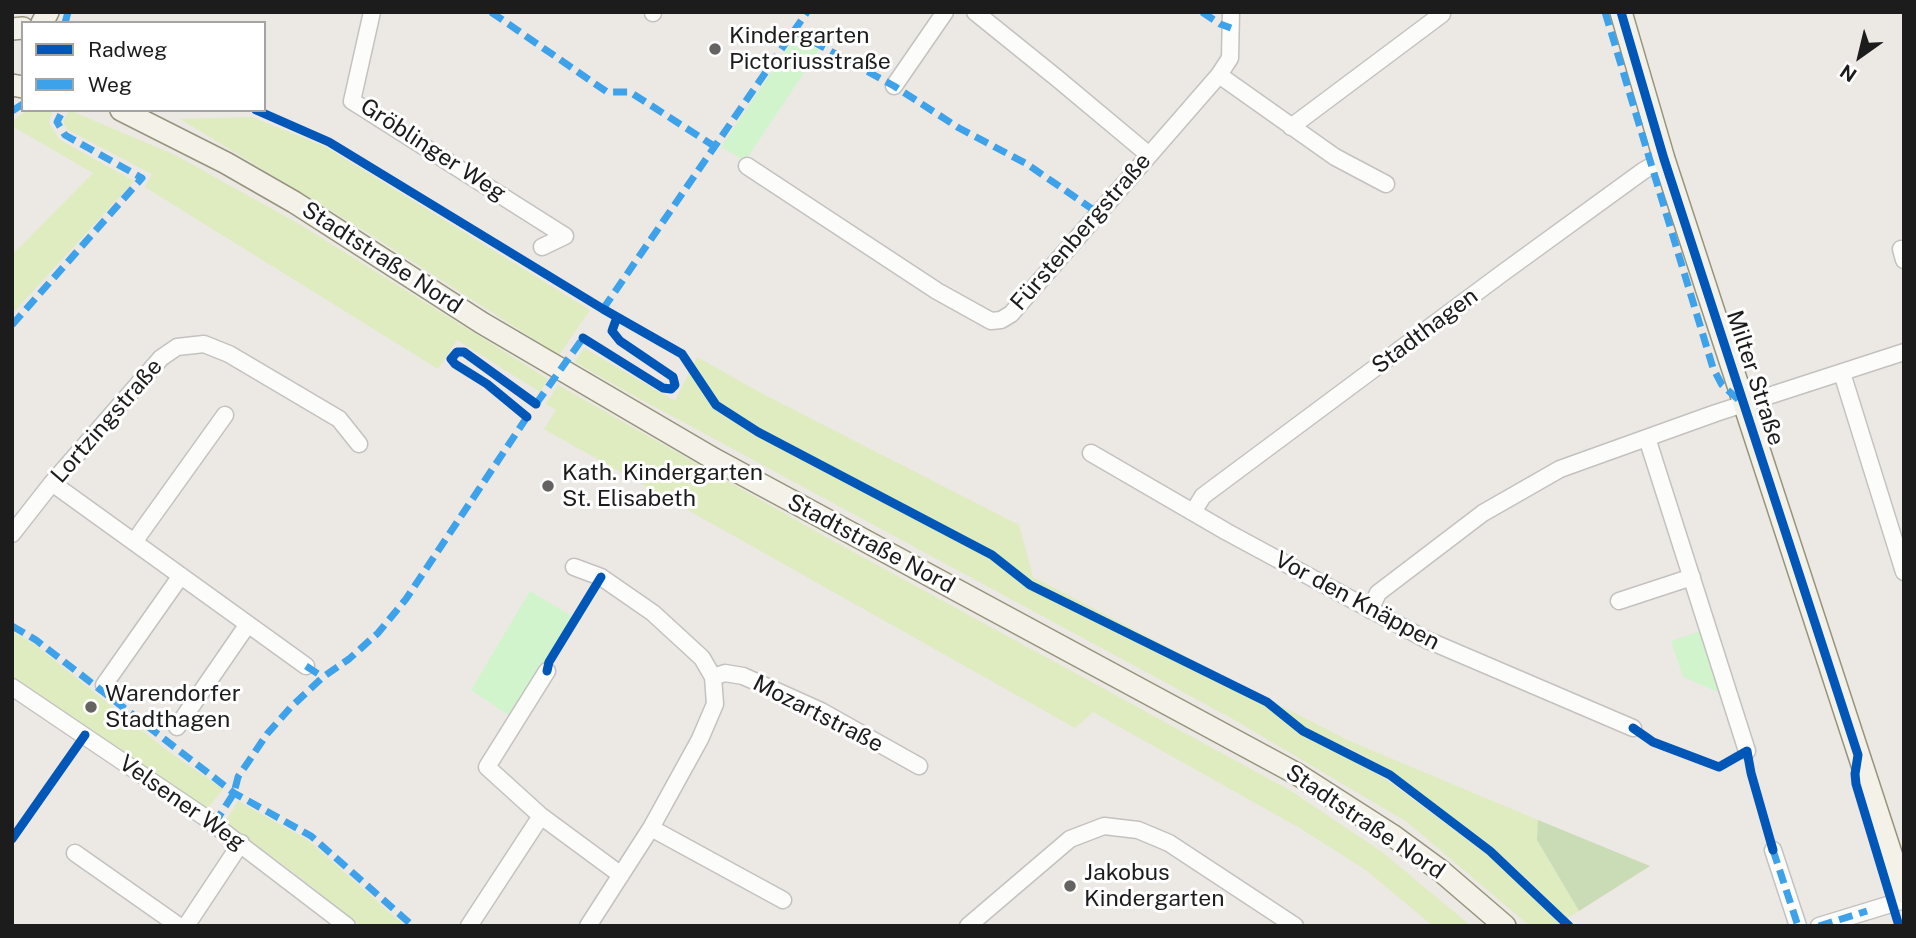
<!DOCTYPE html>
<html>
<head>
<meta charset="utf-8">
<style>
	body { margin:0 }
	#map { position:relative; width:1916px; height:938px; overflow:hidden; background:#ece8e4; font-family:"Public Sans",sans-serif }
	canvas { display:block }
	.frame { position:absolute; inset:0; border:14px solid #1c1c1c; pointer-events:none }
	.legend { position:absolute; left:21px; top:21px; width:245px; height:91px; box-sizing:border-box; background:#fff; border:2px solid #a4a4a4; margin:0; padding:9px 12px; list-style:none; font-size:21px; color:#1c1c1c }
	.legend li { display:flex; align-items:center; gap:14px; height:35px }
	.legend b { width:35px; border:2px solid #a4a4a4 }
	.north { position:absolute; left:1825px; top:21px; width:70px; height:70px; -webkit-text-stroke:5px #fff; paint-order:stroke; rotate:214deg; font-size:19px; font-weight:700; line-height:28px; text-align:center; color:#1c1c1c }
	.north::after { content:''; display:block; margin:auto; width:24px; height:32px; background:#1c1c1c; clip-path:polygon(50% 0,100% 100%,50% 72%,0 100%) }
</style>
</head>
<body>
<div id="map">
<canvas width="1916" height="938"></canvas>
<div class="frame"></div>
<ul class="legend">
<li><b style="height:9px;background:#0057b8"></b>Radweg</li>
<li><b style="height:9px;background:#3da2ea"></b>Weg</li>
</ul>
<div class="north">N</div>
</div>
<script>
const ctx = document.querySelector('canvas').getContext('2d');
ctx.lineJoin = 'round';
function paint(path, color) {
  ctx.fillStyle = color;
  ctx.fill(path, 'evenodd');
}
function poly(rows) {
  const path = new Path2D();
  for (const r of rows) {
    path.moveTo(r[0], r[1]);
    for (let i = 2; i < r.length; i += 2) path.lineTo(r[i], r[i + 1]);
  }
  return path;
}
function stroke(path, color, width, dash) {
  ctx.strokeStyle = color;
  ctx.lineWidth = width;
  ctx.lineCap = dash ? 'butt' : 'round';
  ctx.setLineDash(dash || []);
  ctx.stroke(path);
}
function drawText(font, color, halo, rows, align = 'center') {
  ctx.font = font + ' "Public Sans",sans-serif';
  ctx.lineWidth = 6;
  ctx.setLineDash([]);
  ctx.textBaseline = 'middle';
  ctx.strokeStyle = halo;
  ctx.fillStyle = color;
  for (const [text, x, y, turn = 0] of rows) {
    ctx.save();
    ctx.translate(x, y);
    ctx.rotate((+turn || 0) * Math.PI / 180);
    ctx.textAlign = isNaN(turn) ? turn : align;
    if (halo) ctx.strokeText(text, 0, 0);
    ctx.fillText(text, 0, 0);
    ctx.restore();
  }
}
const grass = poly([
	[27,110,53,110,49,123,60,140,134,181,12,314,12,255,93,173,12,126,12,122],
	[69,110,175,155,299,224,548,379,540,392,457,340,438,369,145,187,152,174,68,130,63,122],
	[252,117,326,147,590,310,559,355,363,230,180,119],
	[584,348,675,401,697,357,761,393,1019,525,1033,577,1347,740,1538,820,1537,840,1579,911,1567,918,1510,863,1438,807,1386,768,1345,746,1343,755,1386,779,1489,856,1561,922,1557,926,1530,926,1407,822,1233,719,622,389,575,362],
	[558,385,824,536,1291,791,1382,852,1471,926,1433,926,1366,870,1298,827,1093,712,1075,728,544,429,556,410,546,404],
	[12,631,34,644,165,749,223,789,207,809,12,679],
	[238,801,308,840,405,926,361,926,284,865,224,824]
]);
const forest = poly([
	[1538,820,1650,866,1579,911,1537,840]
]);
const park = poly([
	[796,35,820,49,745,161,721,147],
	[530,591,573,617,527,694,508,715,471,690],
	[1701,631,1720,693,1683,677,1671,641]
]);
const street = poly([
	[372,12,352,101,565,236,542,247],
	[975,12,1058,79,1149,155],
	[653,13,653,12],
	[1219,75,1335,157,1386,184],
	[894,86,945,12],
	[1291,127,1442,14],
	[747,166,937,291,991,321,1001,320,1011,314,1219,75,1230,58,1231,12],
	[1901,249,1904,260],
	[1842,373,1904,572],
	[1647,438,1747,751],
	[1091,453,1227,532,1425,639,1633,728],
	[52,483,306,666],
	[1193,512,1203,496,1504,272,1643,171,1664,159],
	[12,534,52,483,161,358,177,347,204,344,229,354,339,419,359,444],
	[134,542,225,415],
	[574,567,601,577,653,613,702,658,713,677,715,704,700,739,651,828,588,926],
	[1619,601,1692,577],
	[1370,610,1378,593,1483,513,1560,469,1716,413,1904,352],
	[547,671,487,767,541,816,621,875],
	[713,677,725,673,743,676,821,711,919,766],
	[104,685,180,577],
	[12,687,203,816,347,926],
	[177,727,248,624],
	[651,828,783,900],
	[1773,850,1798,926],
	[75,853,179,926],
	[186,926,241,843],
	[469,926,541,816],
	[968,926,1070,839,1104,826,1138,830,1169,843,1295,926],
	[1819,926,1904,900]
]);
const secondary = poly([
	[1621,12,1664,159,1904,893],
	[42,23,48,12],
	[12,29,23,28],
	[12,85,23,87],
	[121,110,226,163,294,202,482,323,714,459,1297,774,1392,835,1441,871,1505,926]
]);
const quiet = poly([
	[491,12,607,92,630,92,714,146],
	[1202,12,1220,24,1231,28],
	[1605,12,1713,368,1722,385,1741,402],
	[65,23,68,12],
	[794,31,894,86,959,128,1027,164,1098,213],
	[12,111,23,104],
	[603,309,807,12],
	[12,325,142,178,65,135,57,122,63,110],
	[536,404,583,338],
	[12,626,36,640,234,793,311,836,413,926],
	[306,666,323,677],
	[214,824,234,793,238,777,267,734,291,707,323,677,349,659,378,633,406,599,527,417],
	[1773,850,1798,926],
	[1819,926,1867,911]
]);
const cycleway = poly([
	[1621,12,1664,159,1858,755,1855,774,1856,784,1899,926],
	[256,110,329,142,603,309,682,354,716,405,758,432,992,555,1030,585,1267,702,1303,731,1390,775,1490,851,1569,926],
	[583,338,663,388,671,389,675,385,673,377,620,341,612,331,617,317],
	[527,417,487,384,455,364,451,359,457,352,464,352,536,404],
	[547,671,549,662,601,577],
	[1633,728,1653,742,1719,767,1747,751,1751,773,1773,850],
	[12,839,85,735]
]);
const markers = [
	[715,49,7,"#656362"],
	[548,486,7,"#656362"],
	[91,707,7,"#656362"],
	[1070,886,7,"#656362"]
];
const poiNames = [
	["Kindergarten",729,36],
	["Pictoriusstraße",729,62],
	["Kath. Kindergarten",562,473],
	["St. Elisabeth",562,499],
	["Warendorfer",105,694],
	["Stadthagen",105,720],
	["Jakobus",1084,873],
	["Kindergarten",1084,899]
];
const streetNames = [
	["Gröblinger Weg",433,150,33],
	["Fürstenbergstraße",1081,232,-49],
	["Stadtstraße Nord",382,258,33],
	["Stadthagen",1425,331,-37],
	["Milter Straße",1755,378,72],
	["Lortzingstraße",107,421,-49],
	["Stadtstraße Nord",871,544,28],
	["Vor den Knäppen",1357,601,28],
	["Mozartstraße",818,714,27],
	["Velsener Weg",182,803,35],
	["Stadtstraße Nord",1365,822,34]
];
paint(grass, '#deecbf');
paint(forest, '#cadcb6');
paint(park, '#d2f4cc');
stroke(street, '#c4c2c0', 19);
stroke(secondary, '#96947c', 24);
stroke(street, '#fcfcfb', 16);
stroke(secondary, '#f4f2e8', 21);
stroke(quiet, '#3da2ea', 7, [14, 7]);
stroke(cycleway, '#0057b8', 9);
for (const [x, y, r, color] of markers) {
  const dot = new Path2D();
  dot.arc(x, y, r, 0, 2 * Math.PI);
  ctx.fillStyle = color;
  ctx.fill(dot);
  stroke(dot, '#fff', 2.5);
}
drawText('23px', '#1c1c1c', '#fff', poiNames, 'left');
drawText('23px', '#1c1c1c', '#fff', streetNames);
</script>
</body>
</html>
